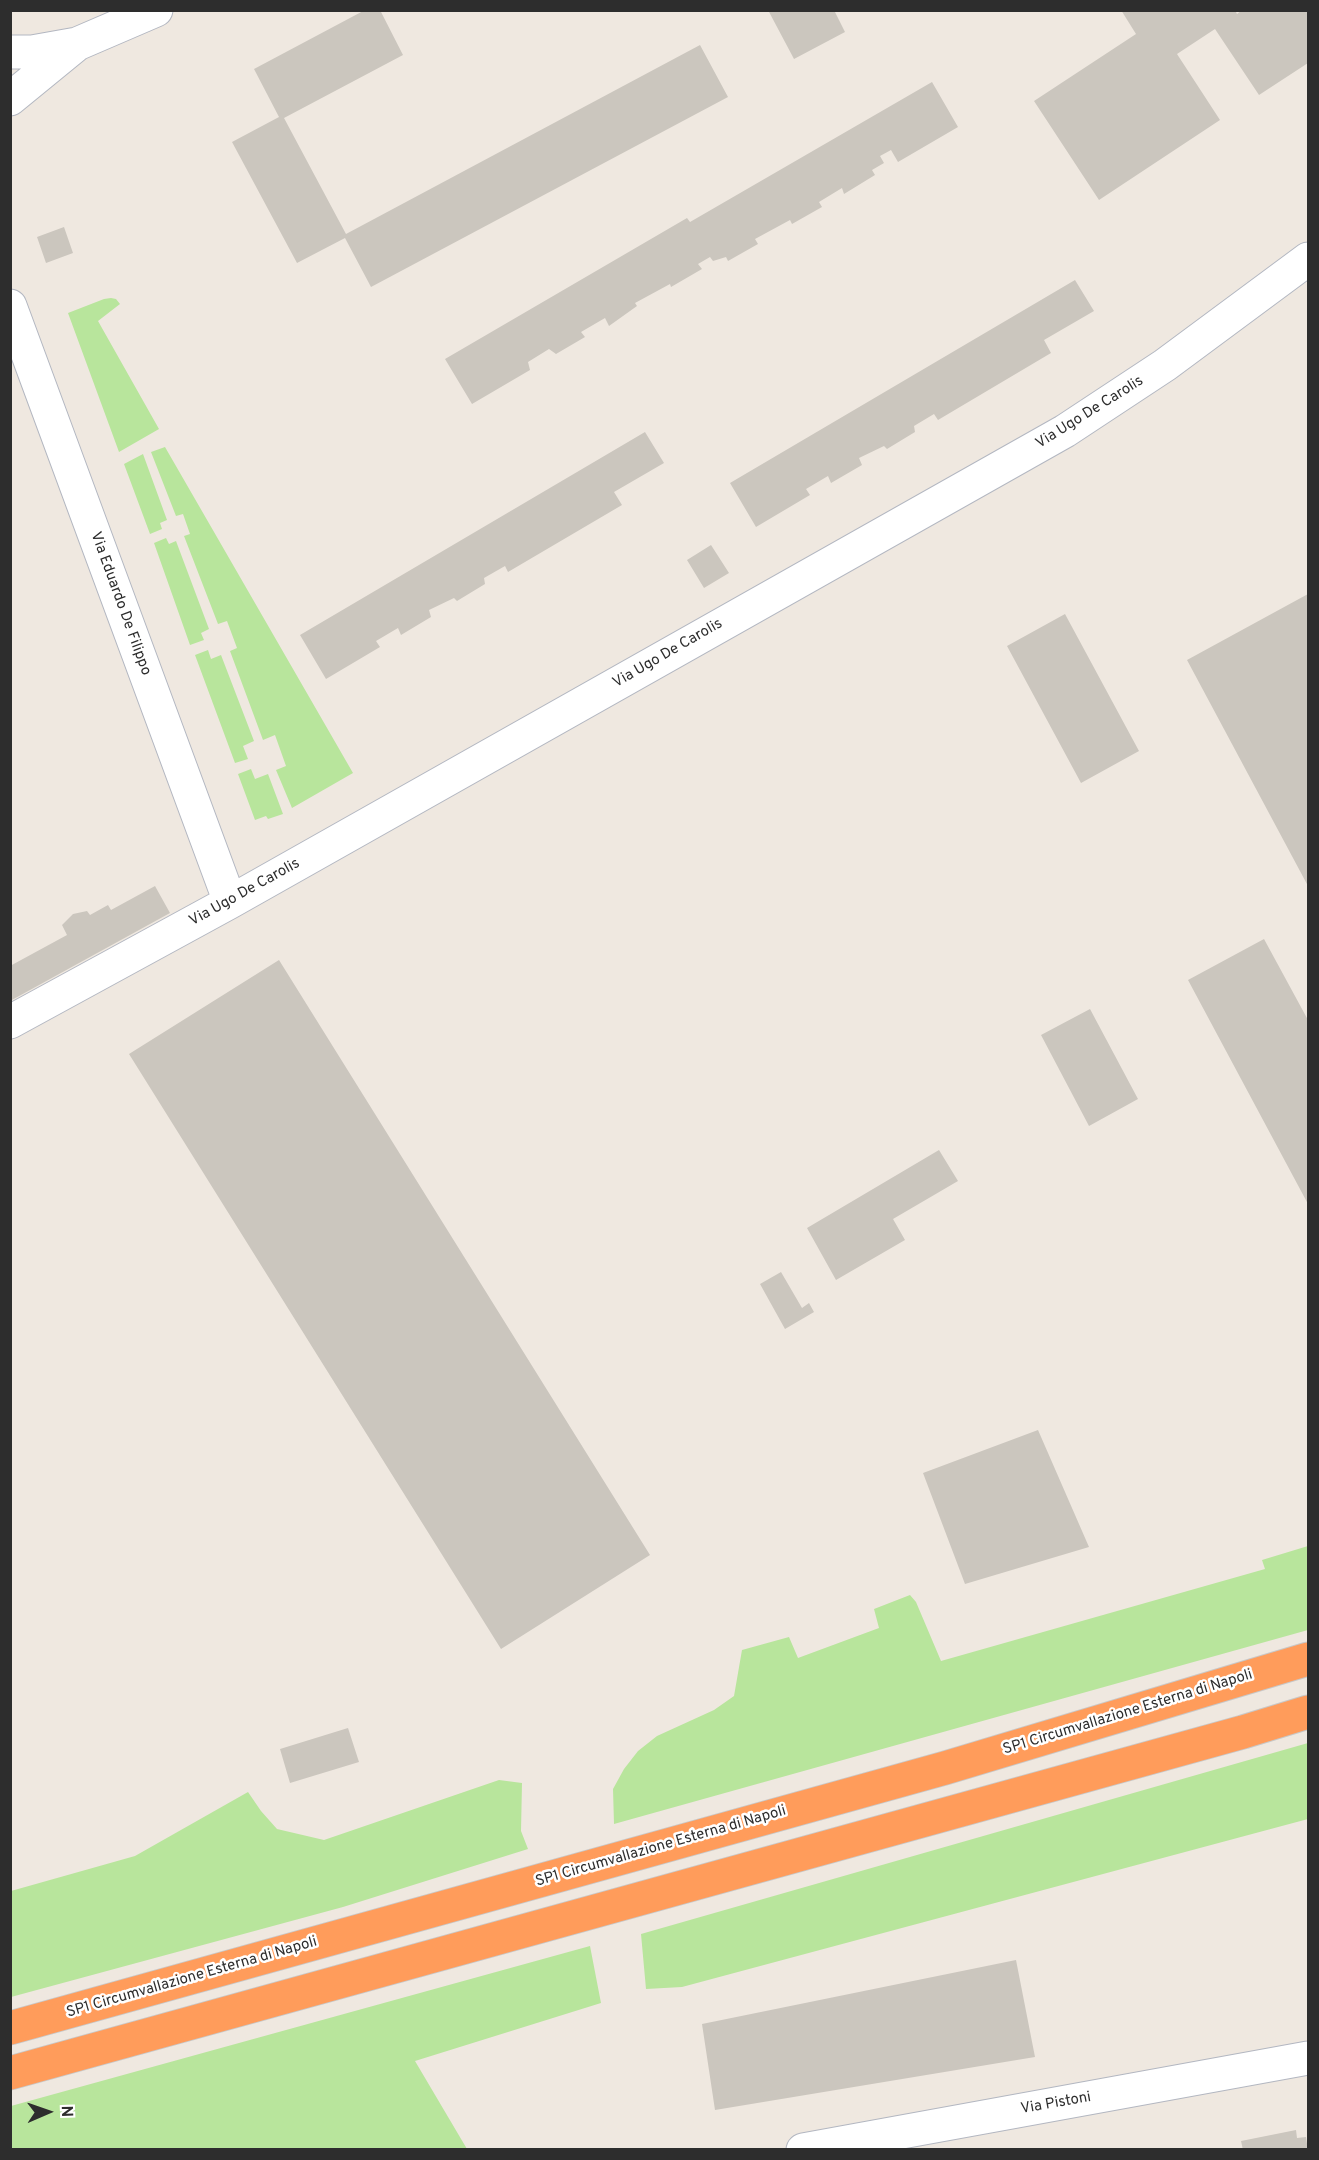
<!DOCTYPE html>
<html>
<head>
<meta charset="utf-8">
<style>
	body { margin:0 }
	#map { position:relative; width:1319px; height:2160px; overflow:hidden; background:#efe8e0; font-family:Overpass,sans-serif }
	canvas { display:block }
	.frame { position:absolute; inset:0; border:12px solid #2d2d2d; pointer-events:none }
	.north { position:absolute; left:18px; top:2082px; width:60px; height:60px; -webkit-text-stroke:4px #fff; paint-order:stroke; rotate:88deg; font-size:16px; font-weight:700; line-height:24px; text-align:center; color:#2d2d2d }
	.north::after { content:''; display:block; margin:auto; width:21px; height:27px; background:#2d2d2d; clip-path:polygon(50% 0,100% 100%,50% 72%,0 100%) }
</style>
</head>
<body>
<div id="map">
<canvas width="1319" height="2160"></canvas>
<div class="frame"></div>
<div class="north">N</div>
</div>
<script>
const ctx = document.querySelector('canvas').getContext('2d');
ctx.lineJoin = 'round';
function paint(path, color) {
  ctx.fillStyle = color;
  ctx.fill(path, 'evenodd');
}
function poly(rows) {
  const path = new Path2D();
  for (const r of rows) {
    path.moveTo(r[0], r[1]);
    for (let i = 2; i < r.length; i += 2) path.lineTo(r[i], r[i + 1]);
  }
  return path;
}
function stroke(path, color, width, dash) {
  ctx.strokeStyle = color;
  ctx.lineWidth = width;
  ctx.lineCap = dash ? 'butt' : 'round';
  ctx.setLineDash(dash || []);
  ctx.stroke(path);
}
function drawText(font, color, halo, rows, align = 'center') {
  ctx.font = font + ' Overpass,sans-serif';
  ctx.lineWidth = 5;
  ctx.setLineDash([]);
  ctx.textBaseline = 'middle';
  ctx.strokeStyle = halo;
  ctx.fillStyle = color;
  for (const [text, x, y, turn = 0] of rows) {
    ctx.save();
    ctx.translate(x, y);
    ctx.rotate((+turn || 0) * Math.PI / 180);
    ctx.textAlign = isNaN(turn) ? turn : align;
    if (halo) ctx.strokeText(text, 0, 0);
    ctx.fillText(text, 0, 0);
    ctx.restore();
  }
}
const green = poly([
	[111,298,116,299,120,304,98,321,159,429,119,452,68,313,104,299],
	[165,447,353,773,292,808,276,770,286,766,275,735,263,740,230,651,237,648,227,621,218,624,184,536,190,534,183,514,176,516,151,452],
	[143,454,167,520,160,523,162,529,150,534,124,464],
	[166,538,169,544,176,541,209,629,201,633,204,640,190,645,154,543],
	[208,650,211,659,221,655,254,741,243,746,248,759,235,763,195,655],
	[251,769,255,779,268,774,283,814,268,819,266,816,255,820,238,774],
	[1308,1546,1308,1630,614,1824,613,1789,624,1769,638,1751,657,1736,714,1710,734,1696,742,1650,789,1637,798,1658,879,1628,874,1609,910,1595,916,1602,941,1661,1265,1569,1262,1560],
	[1308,1743,1308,1819,682,1987,646,1989,641,1934],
	[499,1780,522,1783,521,1831,528,1849,343,1907,11,1997,11,1891,135,1856,248,1792,261,1811,277,1829,324,1840],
	[590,1946,601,2003,415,2061,467,2149,11,2149,11,2106]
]);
const building = poly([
	[365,10,380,10,403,55,284,118,346,234,700,45,728,97,371,287,345,238,297,263,232,142,279,117,254,69],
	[768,10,834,10,845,32,794,59],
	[1121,10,1235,10,1237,14,1242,10,1308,10,1308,63,1259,95,1215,29,1177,54,1220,120,1099,200,1034,101,1136,34],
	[932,82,958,127,898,162,891,150,880,156,884,163,872,170,875,175,844,194,842,188,819,202,822,207,792,224,790,220,755,239,758,244,728,261,726,257,713,261,710,257,698,264,702,269,671,287,670,284,635,303,637,306,609,326,605,318,581,332,585,337,556,354,549,349,528,362,530,370,472,404,445,359,687,218,690,222],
	[64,227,73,253,46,263,37,237],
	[1075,280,1094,311,1044,340,1051,353,938,420,934,414,914,426,915,432,887,449,884,446,859,458,862,465,831,483,828,476,806,489,810,495,756,527,730,483],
	[645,432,664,463,614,492,622,505,508,572,505,566,484,578,485,584,457,601,454,598,429,610,431,617,401,635,398,628,376,641,380,647,326,679,300,635],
	[711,545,729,573,704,588,687,560],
	[1308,594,1308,886,1187,660],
	[1065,614,1139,751,1081,783,1007,646],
	[155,886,170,913,10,1001,10,966,67,935,62,925,73,914,87,911,90,915,108,905,111,910],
	[1264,939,1308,1020,1308,1204,1188,980],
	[279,960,650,1555,501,1649,129,1054],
	[1090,1009,1138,1099,1089,1126,1041,1035],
	[939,1150,958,1181,893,1219,905,1240,836,1280,807,1228],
	[781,1272,802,1308,809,1303,814,1312,785,1329,760,1284],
	[1038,1430,1089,1547,965,1584,923,1473],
	[348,1728,359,1762,290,1783,280,1749],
	[1016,1960,1035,2057,715,2110,702,2024],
	[1296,2130,1297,2138,1306,2137,1308,2150,1243,2150,1241,2141]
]);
const minor = poly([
	[10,52,32,52,77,44,156,10],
	[10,99,76,45],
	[10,306,230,902],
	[10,1022,230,902,1065,431,1165,365,1308,259],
	[803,2150,1308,2058]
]);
const highway = poly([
	[10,2028,945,1768,1308,1659],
	[10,2073,1243,1732,1308,1712]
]);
const streetNames = [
	["Via Ugo De Carolis",1090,413,-32],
	["Via Eduardo De Filippo",120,604,70],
	["Via Ugo De Carolis",668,654,-30],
	["Via Ugo De Carolis",245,893,-29],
	["SP1 Circumvallazione Esterna di Napoli",1128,1713,-17],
	["SP1 Circumvallazione Esterna di Napoli",661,1847,-16],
	["SP1 Circumvallazione Esterna di Napoli",192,1978,-16],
	["Via Pistoni",1056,2104,-10]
];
paint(green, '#b8e59c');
paint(building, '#cbc6be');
stroke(minor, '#b3b7c1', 35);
stroke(highway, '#c8c8c8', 35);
stroke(minor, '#fff', 33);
stroke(highway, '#ff9c5b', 33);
drawText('15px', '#2d2d2d', '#fff', streetNames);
</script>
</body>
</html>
